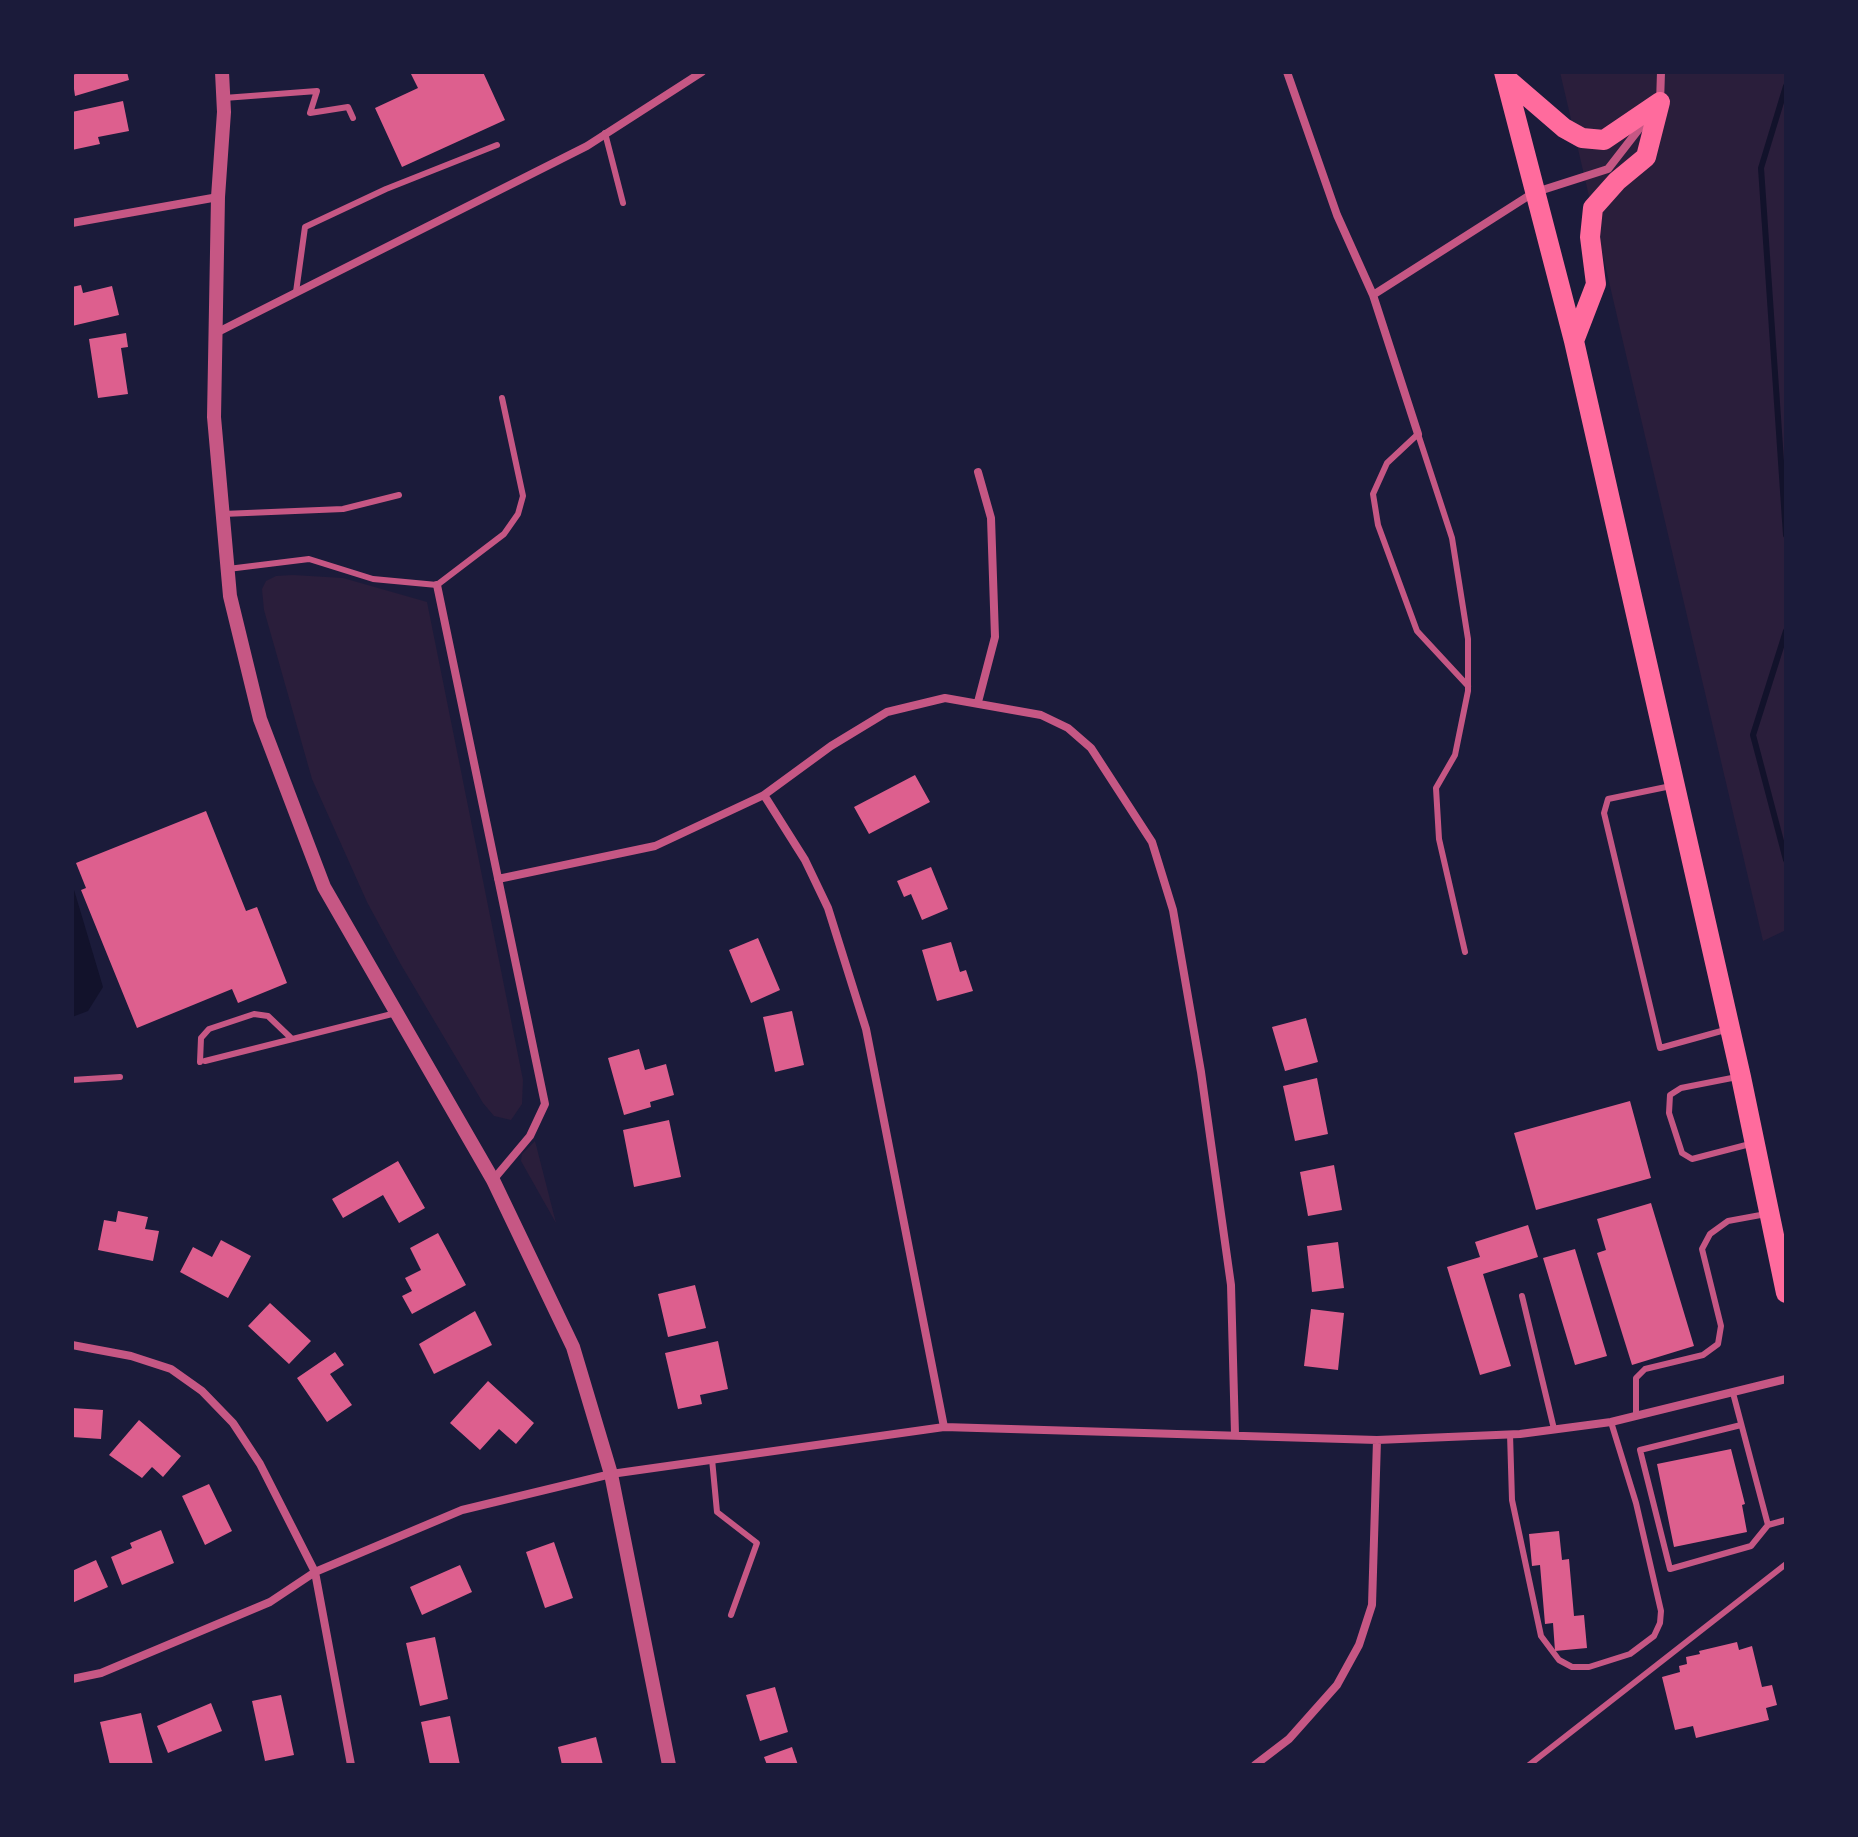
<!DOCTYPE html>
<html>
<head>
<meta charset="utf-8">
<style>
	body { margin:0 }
	#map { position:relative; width:1858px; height:1837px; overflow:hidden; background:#1b1b3a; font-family:"PT Serif",serif }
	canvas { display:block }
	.frame { position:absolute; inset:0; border:74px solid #1b1b3a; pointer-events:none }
</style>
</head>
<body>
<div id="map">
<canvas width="1858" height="1837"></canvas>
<div class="frame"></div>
</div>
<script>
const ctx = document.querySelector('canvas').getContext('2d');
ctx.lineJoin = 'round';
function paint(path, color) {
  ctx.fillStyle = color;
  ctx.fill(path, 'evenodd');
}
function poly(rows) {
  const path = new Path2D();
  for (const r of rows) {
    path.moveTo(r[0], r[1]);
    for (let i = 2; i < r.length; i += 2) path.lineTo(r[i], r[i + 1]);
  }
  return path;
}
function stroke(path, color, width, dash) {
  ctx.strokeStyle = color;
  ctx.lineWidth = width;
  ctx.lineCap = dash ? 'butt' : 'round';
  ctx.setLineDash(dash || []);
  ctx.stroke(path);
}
const green = poly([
	[1560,72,1786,72,1786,930,1763,941],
	[293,575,343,578,427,602,523,1080,522,1104,511,1120,494,1116,483,1103,400,963,367,902,312,779,264,610,262,589,266,581,276,576],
	[535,1141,556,1223,521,1161,522,1154]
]);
const water = poly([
	[72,883,103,987,88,1011,72,1017]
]);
const stream = poly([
	[1786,86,1761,168,1786,535],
	[1786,631,1753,735,1786,860]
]);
const building = poly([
	[83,72,127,72,129,80,75,96,72,75],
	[410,72,483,72,505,120,402,167,375,108,418,88],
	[123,101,129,131,98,137,100,144,72,150,72,112],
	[81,285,83,293,112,286,119,315,72,326,72,287],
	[126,333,128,347,121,348,128,394,98,398,89,339],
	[915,775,930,802,869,834,854,807],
	[206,811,246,911,257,907,287,983,238,1003,232,989,137,1028,81,890,86,888,76,863],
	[931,867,948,909,922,920,911,894,904,897,897,881],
	[758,938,780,990,751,1003,729,950],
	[951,942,960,972,966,970,973,991,937,1001,922,950],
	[792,1011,804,1065,775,1072,763,1017],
	[1306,1018,1318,1062,1285,1071,1272,1027],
	[639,1049,645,1070,666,1064,674,1095,650,1102,651,1107,624,1115,608,1058],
	[1317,1078,1328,1134,1295,1141,1283,1086],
	[1630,1101,1651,1178,1536,1210,1514,1133],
	[669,1120,681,1177,634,1187,623,1130],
	[398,1161,425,1208,399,1223,383,1195,343,1218,332,1199],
	[1334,1165,1342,1210,1308,1216,1300,1172],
	[1651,1203,1694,1346,1632,1365,1597,1253,1606,1250,1597,1219],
	[118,1211,148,1217,145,1229,159,1231,153,1261,98,1250,104,1220,116,1222],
	[1528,1225,1538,1257,1483,1274,1511,1366,1480,1375,1447,1267,1480,1257,1475,1242],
	[438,1233,466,1285,412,1314,402,1296,412,1291,405,1278,421,1270,410,1248],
	[221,1240,251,1256,228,1298,180,1272,193,1247,212,1257],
	[1338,1242,1344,1288,1312,1292,1307,1246],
	[1575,1249,1607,1356,1575,1365,1543,1258],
	[695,1285,706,1328,668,1337,658,1294],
	[270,1303,311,1341,289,1364,248,1326],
	[1311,1309,1344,1313,1338,1370,1304,1366],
	[475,1311,492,1345,434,1374,419,1344],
	[718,1341,728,1389,700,1395,702,1404,678,1409,665,1353],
	[335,1352,344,1365,330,1374,352,1405,327,1422,297,1378],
	[488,1381,534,1423,516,1444,499,1429,480,1450,450,1423],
	[72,1408,103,1410,101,1439,72,1437],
	[139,1420,181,1456,163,1477,152,1467,142,1478,109,1455],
	[1731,1449,1745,1504,1742,1505,1747,1532,1674,1547,1657,1464],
	[209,1484,232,1531,205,1545,182,1496],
	[161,1530,174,1563,122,1585,111,1557,132,1548,130,1543],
	[1559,1531,1562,1560,1569,1559,1574,1616,1584,1615,1587,1648,1555,1651,1553,1623,1545,1624,1540,1565,1532,1566,1529,1534],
	[554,1542,573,1598,545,1608,526,1552],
	[96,1560,108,1587,72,1603,72,1571],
	[460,1565,472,1592,422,1615,410,1587],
	[435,1637,448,1699,420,1706,406,1643],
	[1737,1642,1739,1650,1752,1646,1762,1687,1772,1685,1777,1705,1766,1708,1769,1720,1696,1738,1693,1726,1675,1730,1662,1677,1680,1672,1679,1666,1687,1664,1686,1657,1700,1654,1699,1651],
	[775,1687,788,1732,760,1741,746,1695],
	[281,1695,294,1755,265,1761,252,1701],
	[211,1703,222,1731,168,1753,157,1726],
	[141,1713,153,1765,110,1765,100,1722],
	[450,1716,460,1765,430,1765,421,1722],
	[596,1737,603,1765,562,1765,558,1747],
	[792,1747,798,1765,767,1765,764,1757]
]);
const service = poly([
	[224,98,317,91,310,113,348,107,353,118],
	[605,133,623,203],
	[296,292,305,227,386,189,497,145],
	[223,514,343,509,399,495],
	[228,569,309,559,373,579,437,585,504,534,518,514,523,496,502,398],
	[1671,786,1608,799,1604,813,1660,1048,1725,1030],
	[1465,952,1439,839,1436,788,1455,755,1468,691,1468,639,1452,538,1418,434,1387,463,1373,494,1378,525,1417,631,1468,686],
	[205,1061,396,1013],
	[200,1062,201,1038,209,1029,254,1014,268,1016,292,1039],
	[1737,1077,1681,1088,1670,1095,1669,1113,1682,1153,1692,1159,1750,1144],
	[72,1080,120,1077],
	[1522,1296,1554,1429],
	[1733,1393,1768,1525],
	[1636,1416,1636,1378,1645,1369,1703,1355,1718,1344,1721,1326,1702,1249,1710,1234,1728,1221,1766,1214],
	[1741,1425,1640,1450,1670,1569,1751,1546,1768,1525,1786,1520],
	[1510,1434,1512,1500,1541,1636,1559,1660,1572,1667,1589,1667,1630,1654,1654,1636,1660,1623,1661,1611,1636,1503,1611,1422],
	[712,1459,717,1512,757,1543,731,1615],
	[1529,1765,1786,1564]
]);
const minor = poly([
	[1287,72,1337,215,1373,295],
	[1660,103,1661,72],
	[72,223,218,197],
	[214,334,587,146,702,72],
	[1418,434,1373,295,1533,193,1608,169,1646,120],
	[437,585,545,1104,530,1136,493,1180],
	[978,702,995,637,991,518,978,472],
	[764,795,805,860,828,908,866,1029,944,1427],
	[498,879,655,846,764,795,831,746,887,712,945,698,1041,715,1068,728,1091,748,1152,842,1173,910,1201,1072,1231,1285,1235,1434],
	[72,1345,131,1356,171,1369,202,1391,233,1423,260,1464,315,1572,351,1765],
	[72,1679,101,1673,270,1602,315,1572,462,1510,611,1474,944,1427,1377,1440,1520,1434,1611,1422,1786,1379],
	[1255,1765,1289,1739,1337,1685,1359,1645,1372,1605,1377,1440]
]);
const tertiary = poly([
	[222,72,224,112,218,197,214,417,230,596,260,719,324,887,493,1180,573,1347,611,1474,669,1765]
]);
const primary = poly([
	[1504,72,1574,341,1741,1077,1786,1293],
	[1506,78,1564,128,1582,138,1604,140,1660,102],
	[1574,341,1596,284,1590,237,1593,208,1617,181,1646,157,1660,102]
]);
paint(green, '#2a1e3b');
paint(water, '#12122b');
stroke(stream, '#12122b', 6);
paint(building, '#dd5f8e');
stroke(service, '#c65784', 6);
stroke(minor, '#c65784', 8);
stroke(tertiary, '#c65784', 14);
stroke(primary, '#ff6b9d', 20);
</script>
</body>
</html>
